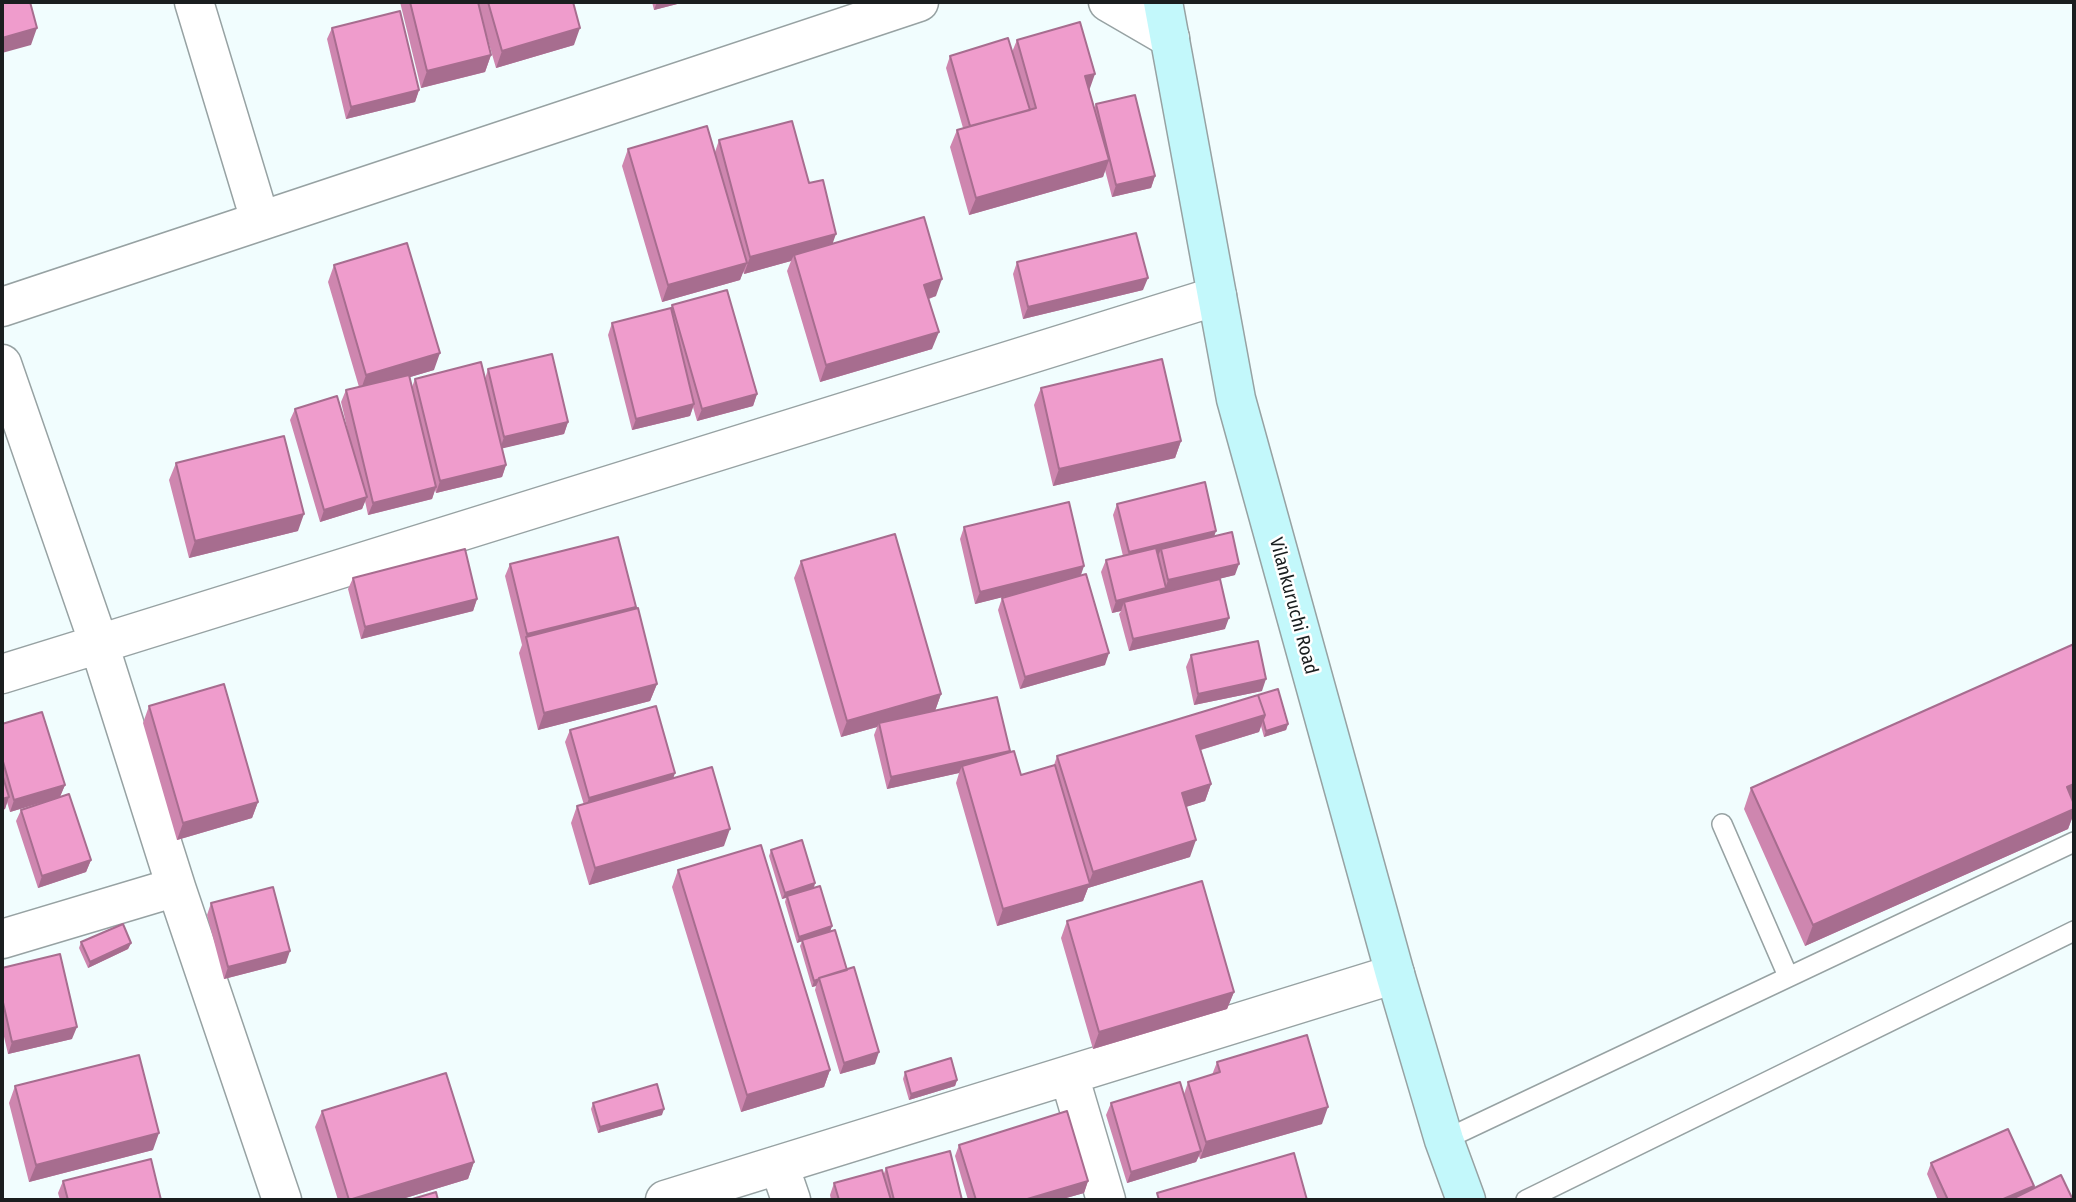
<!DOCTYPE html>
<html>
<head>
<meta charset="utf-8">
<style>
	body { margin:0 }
	#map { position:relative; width:2076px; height:1202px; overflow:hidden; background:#f1fdfe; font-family:"Fira Sans Condensed",sans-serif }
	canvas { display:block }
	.frame { position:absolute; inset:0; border:4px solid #1a1e1f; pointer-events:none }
</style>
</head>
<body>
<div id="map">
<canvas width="2076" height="1202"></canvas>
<div class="frame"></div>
</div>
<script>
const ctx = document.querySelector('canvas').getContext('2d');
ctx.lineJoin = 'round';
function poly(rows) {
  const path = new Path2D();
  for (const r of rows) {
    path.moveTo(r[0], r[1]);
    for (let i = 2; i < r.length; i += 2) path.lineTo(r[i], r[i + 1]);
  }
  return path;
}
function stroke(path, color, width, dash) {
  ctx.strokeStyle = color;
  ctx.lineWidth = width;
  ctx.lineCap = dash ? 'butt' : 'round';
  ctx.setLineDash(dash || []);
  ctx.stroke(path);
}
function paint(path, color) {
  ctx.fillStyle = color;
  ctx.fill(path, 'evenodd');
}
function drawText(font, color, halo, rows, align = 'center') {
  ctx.font = font + ' "Fira Sans Condensed",sans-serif';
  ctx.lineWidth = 5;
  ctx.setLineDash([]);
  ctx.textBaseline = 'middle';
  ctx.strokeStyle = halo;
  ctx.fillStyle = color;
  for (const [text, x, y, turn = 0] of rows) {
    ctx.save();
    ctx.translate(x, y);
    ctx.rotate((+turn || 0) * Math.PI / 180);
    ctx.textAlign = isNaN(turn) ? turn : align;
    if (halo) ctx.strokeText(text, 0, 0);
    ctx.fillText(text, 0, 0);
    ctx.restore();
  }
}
const lane = poly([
	[1722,824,1788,976],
	[1444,1140,2074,842],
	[1526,1200,2074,931]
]);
const street = poly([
	[194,2,260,220],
	[1108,2,1170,38],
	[2,307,919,2],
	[2,364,99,644,1217,296],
	[2,674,99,644,176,887,2,939],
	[176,887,282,1200],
	[1069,1075,1106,1200],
	[779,1165,791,1200],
	[665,1200,1395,974]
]);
const secondary = poly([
	[1163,2,1236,399,1395,974,1444,1140,1466,1200]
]);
const wall = poly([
	[400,2,573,2,574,45,496,68,483,23,491,55,485,72,421,88],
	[652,2,685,2,654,10],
	[332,28,419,90,415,102,346,119,327,39],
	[1017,40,1089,90,1094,109,1096,104,1155,176,1151,188,1112,197,1105,170,1103,177,969,215,950,147,957,130,963,128,946,68,950,56,1012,52],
	[719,140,809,183,833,243,936,296,929,299,932,349,820,382,787,271,791,261,744,274,743,271,740,280,662,302,622,166,628,149,715,152],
	[1017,262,1143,290,1023,319,1013,274],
	[334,265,434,370,410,377,412,387,415,379,485,379,488,369,568,422,564,434,502,448,506,465,502,477,436,493,435,490,432,499,368,515,365,501,362,509,320,522,290,420,295,409,351,444,341,402,346,390,359,387,328,282],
	[672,305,757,394,753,406,697,421,693,407,690,416,632,430,608,335,612,323,671,308],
	[1041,388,1181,441,1175,458,1053,486,1034,405],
	[176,463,298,531,189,558,169,480],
	[1117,504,1215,536,1235,575,1165,592,1225,629,1129,651,1119,614,1121,611,1112,613,1101,572,1106,560,1123,556,1113,515],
	[964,527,1081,575,1105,665,1020,689,998,610,1002,598,1022,592,975,604,960,539],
	[801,561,941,694,935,711,1009,752,1021,775,1054,765,1057,756,1258,695,1288,724,1286,730,1264,737,1261,726,1259,732,1201,750,1211,784,1205,801,1186,807,1190,857,1088,888,1083,901,997,926,956,783,959,773,887,789,874,735,877,727,841,737,794,578],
	[510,564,635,609,657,684,650,701,538,730,519,653,522,645,505,576],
	[353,578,477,599,473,611,361,639,348,589],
	[1191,655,1262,691,1194,705,1186,667],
	[149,706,258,802,252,818,177,840,143,723],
	[2,724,65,785,60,796,91,860,86,872,38,888,16,821,21,810,50,800,10,812,7,802,5,809,2,810],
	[570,730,673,779,724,846,589,885,571,823,577,806,584,805,565,742],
	[1751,788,2073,802,2074,813,2068,829,1805,946,1744,809],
	[771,850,815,883,814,888,832,926,830,931,875,1064,840,1074,815,990,816,986,812,987,800,946,802,941,797,943,785,902,786,898,782,899,769,856],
	[678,870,830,1070,824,1087,741,1112,672,887],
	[211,903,286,963,224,979,207,915],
	[1067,921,1234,992,1227,1009,1093,1049,1061,938],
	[81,942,131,943,128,949,88,968,79,948],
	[2,968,72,1039,8,1054,2,1028],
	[1217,1062,1322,1124,1200,1159,1199,1156,1196,1162,1127,1183,1106,1115,1111,1103,1184,1094,1188,1082,1212,1075],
	[905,1072,957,1080,955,1086,909,1100,903,1079],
	[15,1086,153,1150,29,1182,9,1103],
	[593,1103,662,1115,598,1133,591,1109],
	[322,1111,474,1162,468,1179,399,1200,338,1200,315,1127],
	[959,1145,1088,1181,1084,1193,1059,1200,968,1200,955,1156],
	[1931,1163,2032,1189,2073,1200,1938,1200,1927,1174],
	[886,1168,962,1200,831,1200,830,1195,834,1183,883,1176],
	[63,1181,161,1200,60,1200,58,1193]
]);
const shadedWall = poly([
	[657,2,685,2,654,10],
	[37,28,31,45,2,53,2,38],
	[580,28,574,45,496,68,502,51],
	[491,55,485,72,421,88,427,71],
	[1095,74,1089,91,1085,76],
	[419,90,415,102,346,119,351,107],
	[1109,160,1103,177,969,215,976,198],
	[1155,176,1151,188,1112,197,1116,185],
	[836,234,830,251,794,255,791,261,744,274,750,257],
	[747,263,740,280,662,302,668,285],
	[1148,278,1143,290,1023,319,1028,307],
	[942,279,936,296,918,302,924,285],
	[939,332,932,349,820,382,826,365],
	[440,353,434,370,360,392,366,375],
	[757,394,753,406,697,421,702,409],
	[694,404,690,416,632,430,636,419],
	[568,422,564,434,500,449,504,437],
	[1181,441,1175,458,1053,486,1059,469],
	[506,465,502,477,436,493,440,481],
	[436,487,432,499,368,515,373,503],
	[367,497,362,509,320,522,324,510],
	[304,514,298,531,189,558,195,541],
	[1216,531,1212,543,1161,549,1158,556,1125,564,1129,552],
	[1239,564,1235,575,1124,602,1121,611,1112,613,1116,601,1165,589,1168,580],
	[1084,566,1080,578,975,604,980,592],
	[477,599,473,611,361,639,365,627],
	[636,607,631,619,526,637,527,634],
	[1229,618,1225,629,1129,651,1133,639],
	[1109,653,1105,665,1020,689,1025,677],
	[1266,679,1262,691,1194,705,1198,694],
	[657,684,650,701,538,730,544,713],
	[941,694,935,711,879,723,877,727,841,737,847,721],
	[1265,715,1259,732,1190,753,1196,736],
	[1288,724,1286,730,1264,737,1266,731],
	[1010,751,1005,763,962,766,959,773,887,789,891,777],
	[675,773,671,785,585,810,589,798],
	[1211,784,1205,801,1176,810,1182,793],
	[2074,784,2074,802,2059,809,2067,787],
	[65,785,60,797,10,812,14,800],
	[9,797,5,809,2,810,2,799],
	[258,802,252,818,177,840,183,823],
	[2074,809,2074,813,2068,829,1805,946,1813,925],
	[730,829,724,846,589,885,595,868],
	[1196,840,1190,857,1088,888,1083,901,997,926,1003,909,1088,885,1093,872],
	[91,860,86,872,38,888,42,876],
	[815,883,813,889,782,899,785,893],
	[832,926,830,932,797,943,799,937],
	[131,943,128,949,88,968,90,962],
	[290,951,286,963,224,979,228,967],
	[819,980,816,986,812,987,814,981],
	[1234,992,1227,1009,1093,1049,1099,1032],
	[77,1027,72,1039,8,1054,12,1042],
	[879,1052,875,1064,840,1074,844,1063],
	[830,1070,824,1087,741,1112,747,1095],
	[957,1080,955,1086,909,1100,911,1094],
	[1328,1107,1322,1124,1200,1159,1206,1142],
	[664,1109,662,1115,598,1133,600,1127],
	[159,1133,153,1150,29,1182,36,1165],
	[1201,1151,1196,1162,1127,1183,1131,1172],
	[474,1162,468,1179,399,1200,349,1200],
	[1088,1181,1084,1193,1059,1200,1024,1200],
	[2034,1186,2029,1198,2023,1200,2001,1200]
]);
const building = poly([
	[2,2,30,2,37,28,2,38,2,2],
	[410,2,478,2,491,55,427,71,410,2],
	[488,2,573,2,580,28,502,51,488,2],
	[400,11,419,90,351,107,332,28,400,11],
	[1080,22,1095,74,1085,76,1109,160,976,198,957,130,1036,108,1017,40,1080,22],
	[1008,38,1030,110,970,126,950,56,1008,38],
	[1135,95,1155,176,1116,185,1096,104,1135,95],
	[792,121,809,183,823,180,836,234,750,257,719,140,792,121],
	[707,126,747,263,668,285,628,149,707,126],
	[924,217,942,279,924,285,939,332,826,365,794,255,924,217],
	[1136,233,1148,278,1028,307,1017,262,1136,233],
	[407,243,440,353,366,375,334,265,407,243],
	[727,290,757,394,702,409,672,305,727,290],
	[671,308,694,404,636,419,612,323,671,308],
	[552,354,568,422,504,437,488,369,552,354],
	[1162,359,1181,441,1059,469,1041,388,1162,359],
	[481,362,506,465,440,481,415,379,481,362],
	[409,375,436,487,373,503,346,390,409,375],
	[337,396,367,497,324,510,295,409,337,396],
	[284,436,304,514,195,541,176,463,284,436],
	[1205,482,1216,531,1129,552,1117,504,1205,482],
	[1069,502,1084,566,980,592,964,527,1069,502],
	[1232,532,1239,564,1168,580,1161,549,1232,532],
	[895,534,941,694,847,721,801,561,895,534],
	[618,537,636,607,527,634,510,564,618,537],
	[1156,548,1166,588,1116,601,1106,560,1156,548],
	[465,549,477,599,365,627,353,578,465,549],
	[1086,574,1109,653,1025,677,1002,598,1086,574],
	[1220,579,1229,618,1133,639,1124,602,1220,579],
	[638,608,657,684,544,713,526,637,638,608],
	[1258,641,1266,679,1198,694,1191,655,1258,641],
	[2074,644,2074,784,2067,787,2074,804,2074,809,1813,925,1751,788,2074,644],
	[224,684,258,802,183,823,149,706,224,684],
	[1278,689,1288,724,1266,731,1263,720,1265,715,1258,695,1278,689],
	[1258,695,1265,715,1196,736,1211,784,1182,793,1196,840,1093,872,1057,756,1258,695],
	[997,697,1010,751,891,777,879,723,997,697],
	[656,706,675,773,589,798,570,730,656,706],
	[42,712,65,785,14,800,2,758,2,724,42,712],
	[1014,751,1021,775,1055,765,1090,884,1003,909,962,766,1014,751],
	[712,767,730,829,595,868,577,806,712,767],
	[2,774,9,797,2,799,2,774],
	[69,794,91,860,42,876,21,810,69,794],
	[802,840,815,883,785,893,771,850,802,840],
	[761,845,830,1070,747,1095,678,870,761,845],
	[1202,881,1234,992,1099,1032,1067,921,1202,881],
	[820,886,832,926,799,937,787,896,820,886],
	[273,887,290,951,228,967,211,903,273,887],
	[123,924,131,943,90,962,81,942,123,924],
	[835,930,847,970,819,978,819,979,814,981,802,940,835,930],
	[60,954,77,1027,12,1042,2,998,2,968,60,954],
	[854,967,879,1052,844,1063,819,978,854,967],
	[1307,1035,1328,1107,1206,1142,1188,1082,1220,1072,1217,1062,1307,1035],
	[139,1055,159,1133,36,1165,15,1086,139,1055],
	[951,1058,957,1080,911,1094,905,1072,951,1058],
	[446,1073,474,1162,349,1200,322,1111,446,1073],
	[1180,1082,1201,1151,1131,1172,1111,1103,1180,1082],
	[657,1084,664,1109,600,1127,593,1103,657,1084],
	[1067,1111,1088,1181,1024,1200,976,1200,959,1145,1067,1111],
	[2008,1129,2034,1186,2001,1200,1948,1200,1931,1163,2008,1129],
	[950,1151,962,1200,894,1200,886,1168,950,1151],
	[1294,1153,1307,1200,1159,1200,1157,1193,1294,1153],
	[151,1159,161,1200,68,1200,63,1181,151,1159],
	[882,1170,891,1200,839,1200,834,1183,882,1170],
	[2061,1175,2073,1200,2010,1200,2061,1175],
	[436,1192,438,1200,409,1200,436,1192]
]);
const streetNames = [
	["Vilankuruchi Road",1293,606,75]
];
stroke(lane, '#97a2a3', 22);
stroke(street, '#97a2a3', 41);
stroke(secondary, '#97a2a3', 41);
stroke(lane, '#fff', 19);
stroke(street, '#fff', 38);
stroke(secondary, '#c3f8fb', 38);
paint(wall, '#ce86af');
paint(shadedWall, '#a76d8f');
paint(building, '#ef9ccc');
stroke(building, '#a76d8f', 2);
drawText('19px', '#1a1e1f', '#fff', streetNames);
</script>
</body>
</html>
